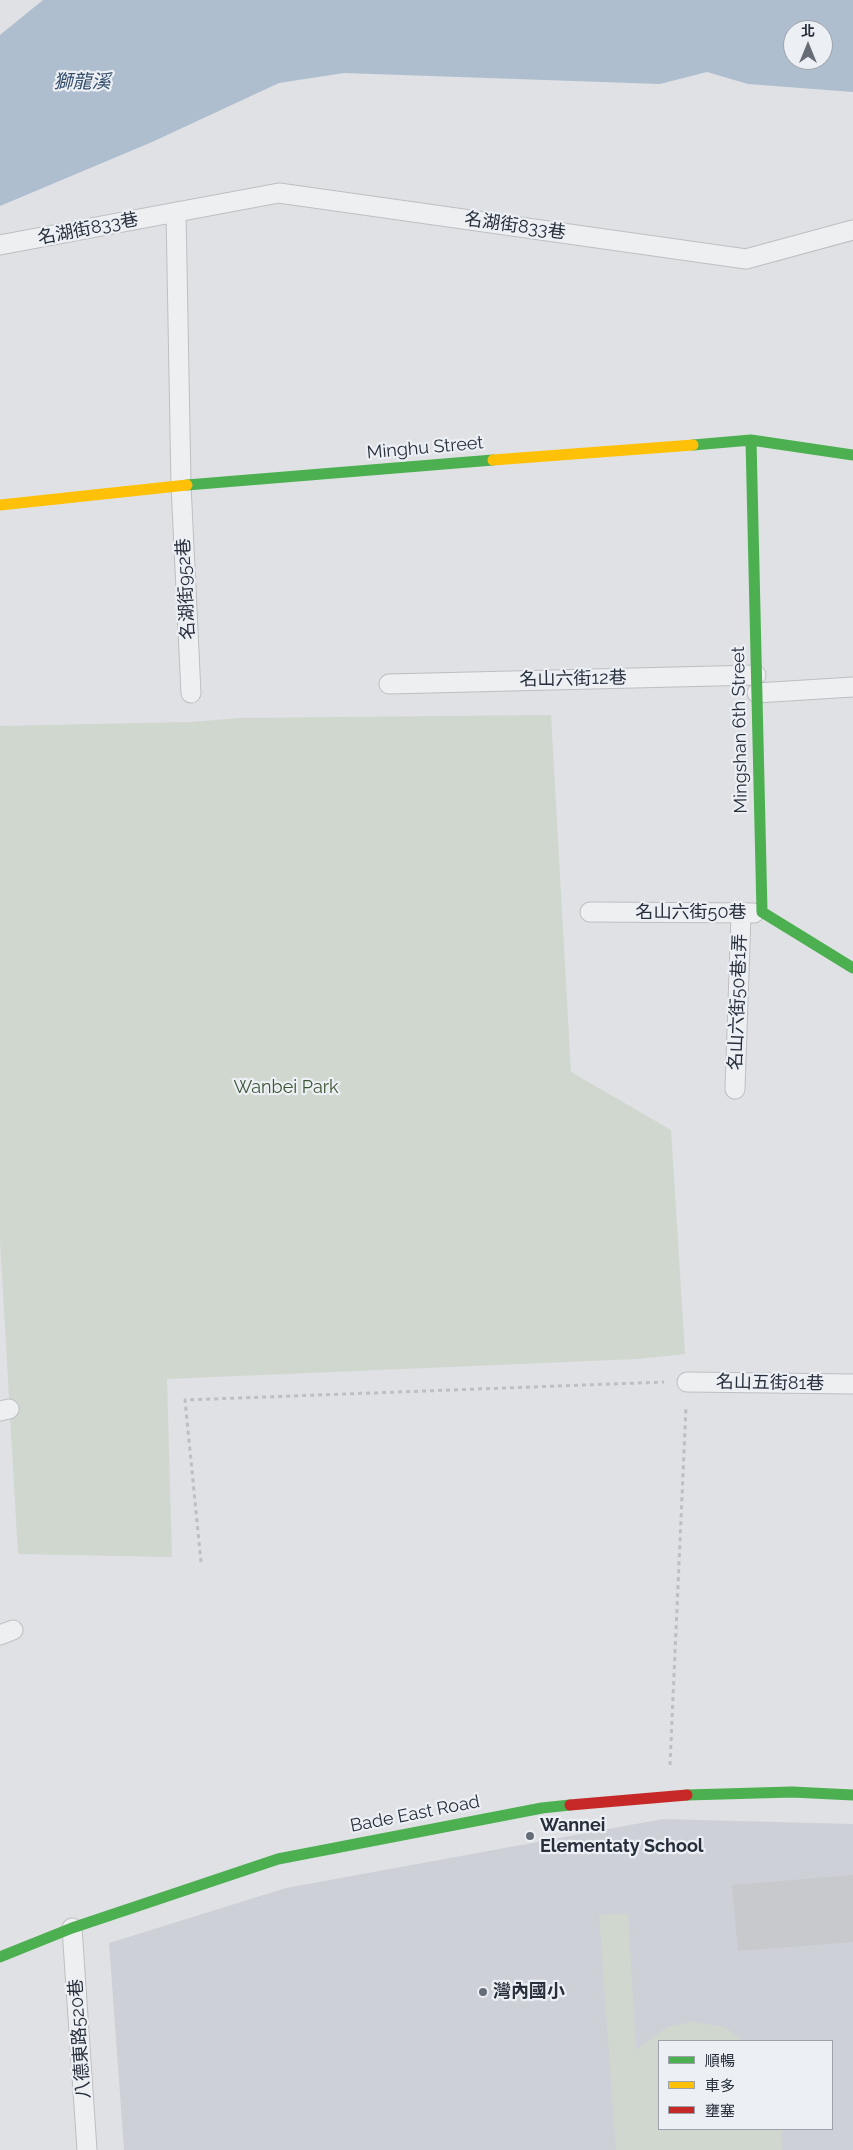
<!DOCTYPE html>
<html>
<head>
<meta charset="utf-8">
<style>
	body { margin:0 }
	#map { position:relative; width:853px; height:2150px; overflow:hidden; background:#dfe1e4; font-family:Raleway,"Noto Sans TC",sans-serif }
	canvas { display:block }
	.legend { position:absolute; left:658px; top:2040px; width:175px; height:90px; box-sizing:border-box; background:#eceff4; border:1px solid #9da2aa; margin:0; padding:6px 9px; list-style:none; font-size:15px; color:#272f3b }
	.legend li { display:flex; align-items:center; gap:10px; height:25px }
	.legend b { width:25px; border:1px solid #9da2aa }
	.north { position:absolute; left:783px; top:20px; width:50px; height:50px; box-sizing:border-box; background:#eceff4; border:1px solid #9da2aa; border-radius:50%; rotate:0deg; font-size:14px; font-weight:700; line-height:20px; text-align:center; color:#272f3b }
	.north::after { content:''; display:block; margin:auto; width:18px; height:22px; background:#676d76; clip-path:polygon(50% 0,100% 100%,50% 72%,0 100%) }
</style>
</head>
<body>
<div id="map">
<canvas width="853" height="2150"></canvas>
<ul class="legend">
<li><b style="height:6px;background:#4caf50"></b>順暢</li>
<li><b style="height:6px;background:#ffc107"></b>車多</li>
<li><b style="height:6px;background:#c62828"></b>壅塞</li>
</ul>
<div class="north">北</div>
</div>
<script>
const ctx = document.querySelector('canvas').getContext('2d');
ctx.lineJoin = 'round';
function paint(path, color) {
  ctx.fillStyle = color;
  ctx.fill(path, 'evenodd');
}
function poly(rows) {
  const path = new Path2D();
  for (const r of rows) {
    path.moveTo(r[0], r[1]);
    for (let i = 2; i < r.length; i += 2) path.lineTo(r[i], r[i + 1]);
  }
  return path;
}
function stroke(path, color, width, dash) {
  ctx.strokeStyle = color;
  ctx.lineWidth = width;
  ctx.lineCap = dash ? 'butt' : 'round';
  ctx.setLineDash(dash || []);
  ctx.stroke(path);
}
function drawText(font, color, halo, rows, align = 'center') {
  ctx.font = font + ' Raleway,"Noto Sans TC",sans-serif';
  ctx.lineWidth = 4.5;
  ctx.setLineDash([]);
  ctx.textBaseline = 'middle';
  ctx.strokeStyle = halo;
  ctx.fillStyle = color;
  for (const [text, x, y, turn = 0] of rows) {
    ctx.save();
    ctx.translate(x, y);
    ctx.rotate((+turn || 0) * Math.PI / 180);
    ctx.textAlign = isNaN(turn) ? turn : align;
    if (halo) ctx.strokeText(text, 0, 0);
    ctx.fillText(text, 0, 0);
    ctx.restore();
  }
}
const built = poly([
	[663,1819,853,1824,853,2150,124,2150,109,1943,286,1888],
	[659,2041,832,2041,832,2129,659,2129]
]);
const green = poly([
	[551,715,571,1072,671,1130,685,1354,637,1359,167,1379,172,1557,18,1554,0,1241,0,726,191,722,239,718],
	[628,1914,636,2050,667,2027,692,2022,725,2027,742,2041,659,2041,659,2129,781,2129,782,2150,616,2150,599,1915]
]);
const water = poly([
	[43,0,853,0,853,92,748,84,707,72,660,84,344,73,279,83,152,142,0,206,0,35],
	[793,30,823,30,823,60,793,60]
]);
const building = poly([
	[853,1875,853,1942,738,1951,732,1885]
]);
const path = poly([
	[201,1562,185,1400,664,1382],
	[670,1765,686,1407]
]);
const lane = poly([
	[176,212,181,485,191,693],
	[0,245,279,193,746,259,853,230],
	[389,684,756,675],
	[757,693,853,687],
	[590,912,754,913],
	[735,1089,741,915],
	[687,1382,853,1384],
	[0,1411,9,1409],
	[0,1635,13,1630],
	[72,1928,87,2150]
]);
const fast = poly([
	[751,440,762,912,853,968],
	[693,445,751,440,853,455],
	[187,485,493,460],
	[687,1795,792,1792,853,1795],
	[0,1957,72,1928,278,1859,542,1808,570,1805]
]);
const slow = poly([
	[493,460,693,445],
	[0,505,187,485]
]);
const jam = poly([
	[570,1805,687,1795]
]);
const markers = [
	[530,1836,5,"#676d76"],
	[483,1992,5,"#676d76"]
];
const streetNames = [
	["名湖街833巷",515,226,8],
	["名湖街833巷",88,229,-11],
	["Minghu Street",425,448,-5],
	["名湖街952巷",186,589,-93],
	["名山六街12巷",573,679,-1],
	["Mingshan 6th Street",740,730,-91],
	["名山六街50巷",691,913],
	["名山六街50巷1弄",738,1002,-88],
	["名山五街81巷",770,1383,1],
	["Bade East Road",415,1814,-11],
	["八德東路520巷",80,2039,-94]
];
const parkNames = [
	["Wanbei Park",286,1088]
];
const poiNames = [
	["Wannei",540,1826],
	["Elementaty School",540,1847],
	["灣內國小",493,1992]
];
const waterNames = [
	["獅龍溪",82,82]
];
paint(built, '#cdd1d7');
paint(green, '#d0d7cf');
paint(water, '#aebece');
paint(building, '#c7c9cc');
stroke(lane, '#bdbfc2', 21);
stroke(path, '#bdbfc2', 3, [4, 4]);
stroke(lane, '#eeeff0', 19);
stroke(fast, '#4caf50', 11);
stroke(slow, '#ffc107', 11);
stroke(jam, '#c62828', 11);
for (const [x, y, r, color] of markers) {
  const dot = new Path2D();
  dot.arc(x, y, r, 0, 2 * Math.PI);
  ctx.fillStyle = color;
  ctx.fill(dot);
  stroke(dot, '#eceff4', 2);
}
drawText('18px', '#272f3b', '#eceff4', streetNames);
drawText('18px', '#3c5635', '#eceff4', parkNames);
drawText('bold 18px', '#272f3b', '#eceff4', poiNames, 'left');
drawText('italic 19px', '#344e6c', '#eceff4', waterNames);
</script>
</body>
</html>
